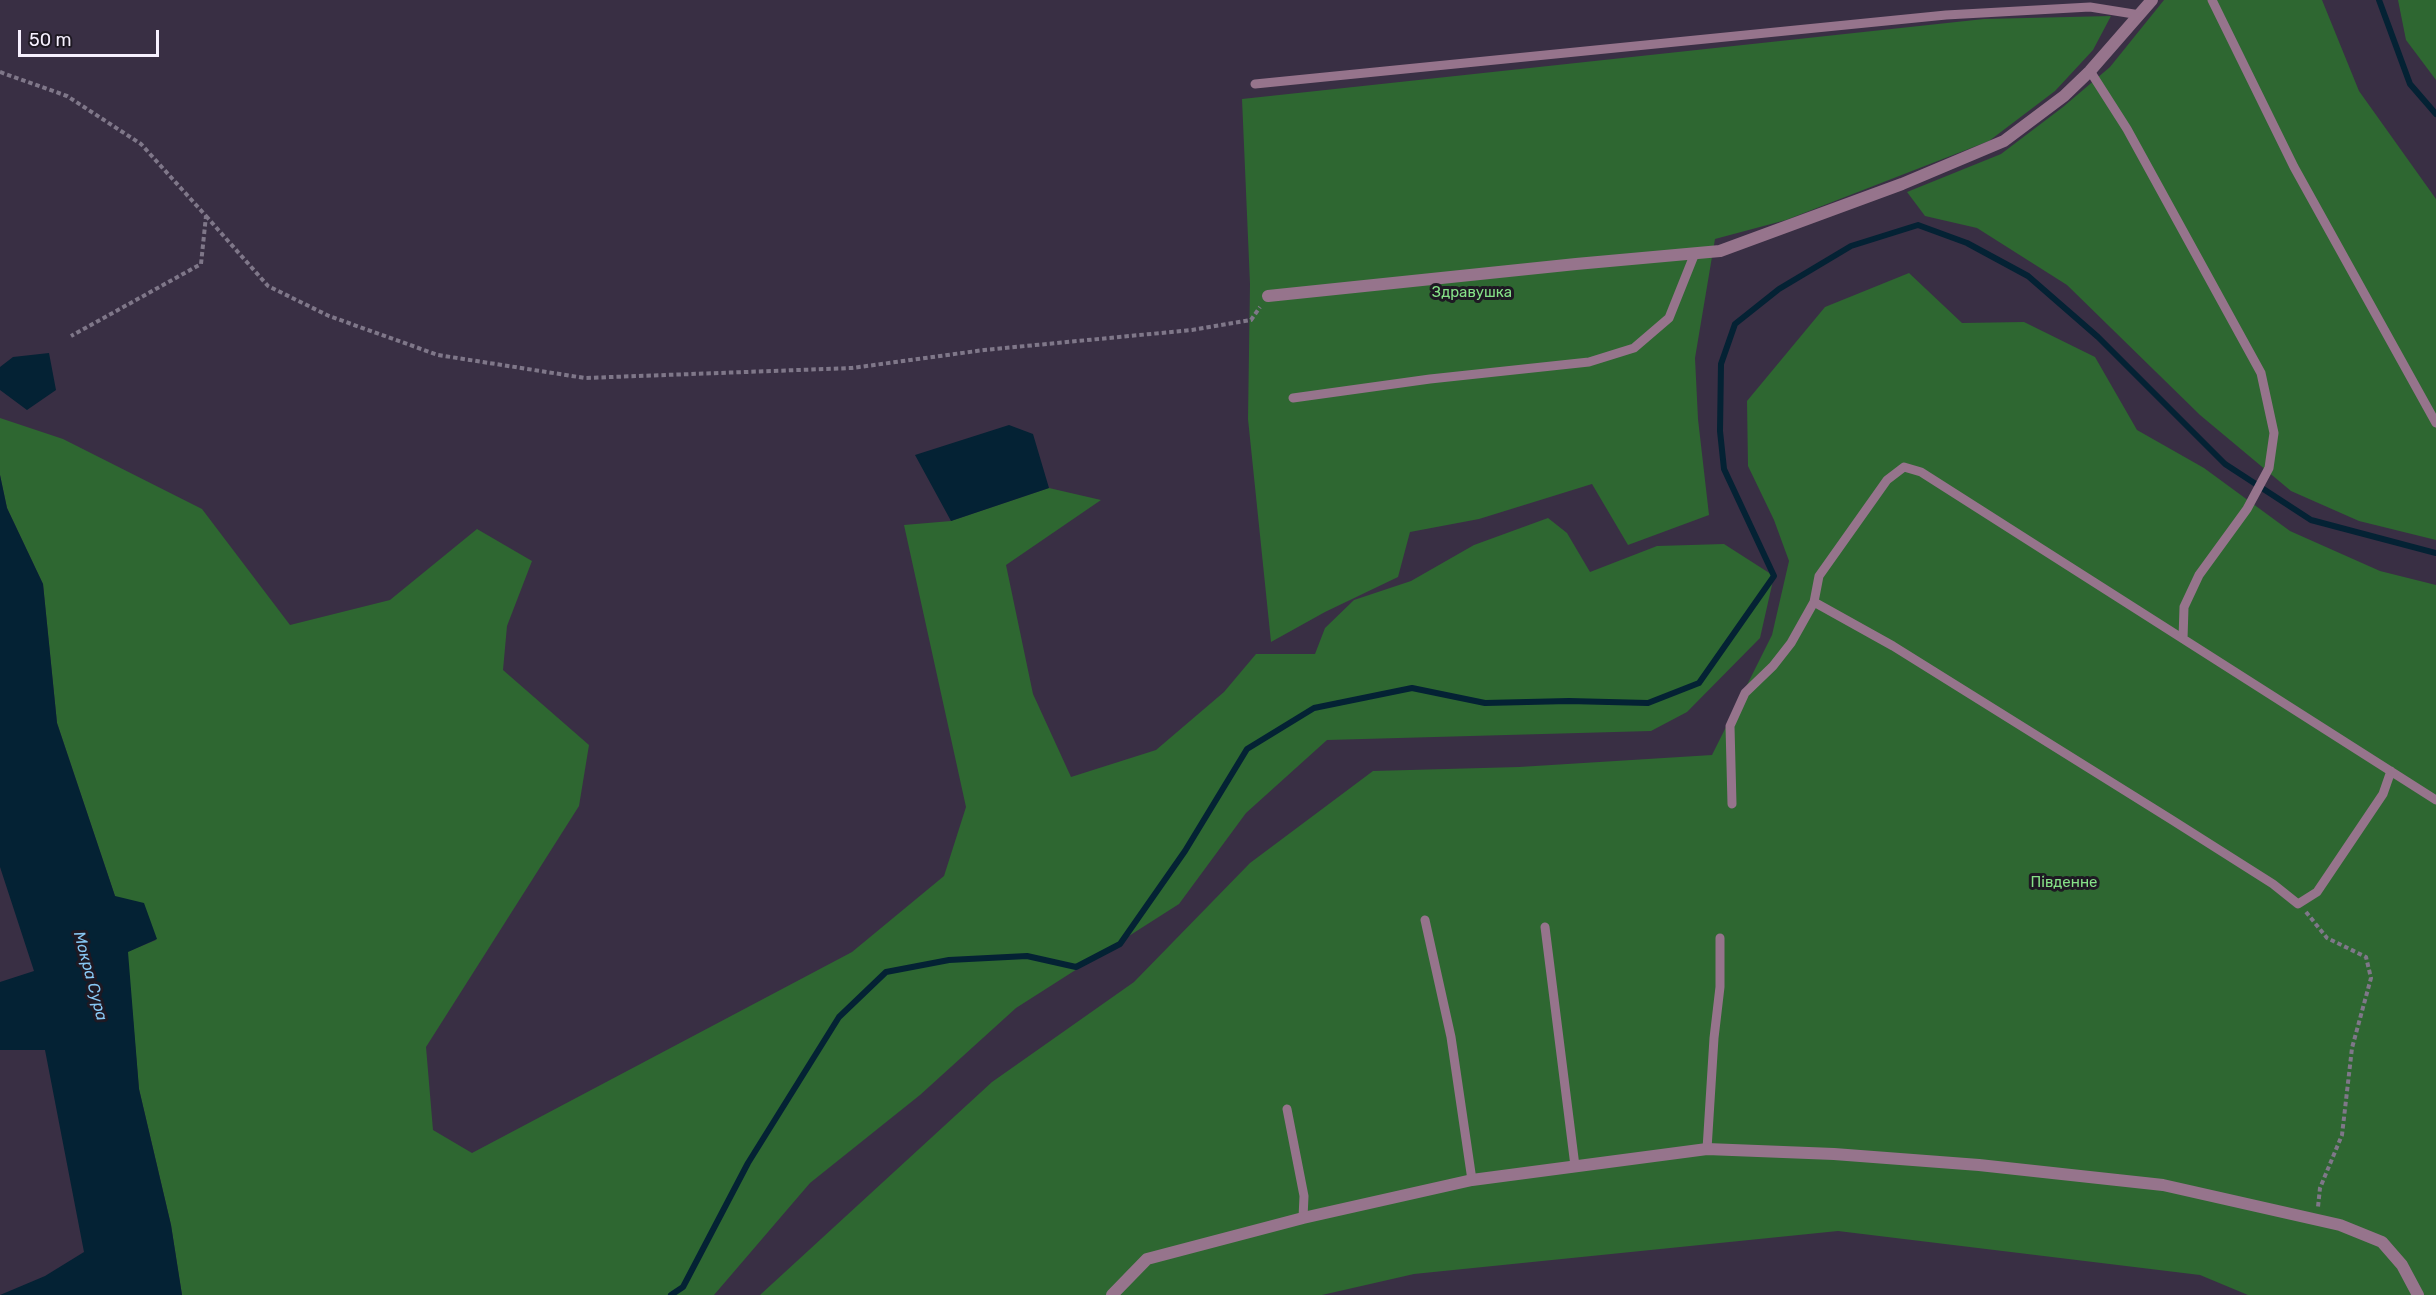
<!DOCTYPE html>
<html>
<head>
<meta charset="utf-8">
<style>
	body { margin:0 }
	#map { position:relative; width:2436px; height:1295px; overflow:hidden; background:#392f44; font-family:Rubik,sans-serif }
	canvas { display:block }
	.scale { position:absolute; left:18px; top:30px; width:141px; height:27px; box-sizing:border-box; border:3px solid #f7f1ff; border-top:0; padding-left:8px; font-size:18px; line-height:21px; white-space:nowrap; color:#f7f1ff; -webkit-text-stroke:4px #1e1923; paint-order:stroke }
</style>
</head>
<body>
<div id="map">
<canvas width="2436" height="1295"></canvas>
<div class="scale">50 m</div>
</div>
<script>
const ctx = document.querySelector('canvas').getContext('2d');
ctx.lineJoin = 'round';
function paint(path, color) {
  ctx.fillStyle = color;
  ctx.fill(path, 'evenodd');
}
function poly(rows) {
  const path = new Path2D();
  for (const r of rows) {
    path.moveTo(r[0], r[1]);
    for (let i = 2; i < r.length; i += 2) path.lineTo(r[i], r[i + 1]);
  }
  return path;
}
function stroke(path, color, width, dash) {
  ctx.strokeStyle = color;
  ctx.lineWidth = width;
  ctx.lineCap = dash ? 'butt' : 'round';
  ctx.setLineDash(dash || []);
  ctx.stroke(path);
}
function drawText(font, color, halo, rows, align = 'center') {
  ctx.font = font + ' Rubik,sans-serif';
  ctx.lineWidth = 6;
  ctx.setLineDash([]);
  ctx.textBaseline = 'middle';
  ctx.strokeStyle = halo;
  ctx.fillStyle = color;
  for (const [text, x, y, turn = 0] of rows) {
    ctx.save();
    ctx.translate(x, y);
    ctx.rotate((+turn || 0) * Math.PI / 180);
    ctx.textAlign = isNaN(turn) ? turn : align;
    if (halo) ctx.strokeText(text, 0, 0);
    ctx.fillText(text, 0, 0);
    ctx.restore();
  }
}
const green = poly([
	[2164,0,2322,0,2359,91,2436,199,2436,540,2359,521,2291,491,2200,415,2067,285,1977,228,1925,216,1907,192,2001,154,2063,107,2110,67],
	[2398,0,2436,0,2436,80,2406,40],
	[2111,16,2093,50,2055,91,1989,141,1786,220,1715,239,1695,358,1698,419,1709,515,1628,545,1592,484,1479,519,1410,532,1398,577,1325,612,1271,642,1248,419,1250,284,1242,99,1984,19],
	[1909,273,1962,323,2024,322,2095,357,2137,430,2204,468,2290,531,2380,571,2436,585,2436,1295,2248,1295,2200,1275,1838,1231,1414,1274,1322,1295,760,1295,992,1082,1134,982,1250,863,1373,771,1519,767,1712,755,1772,635,1789,561,1774,520,1748,466,1747,401,1825,307],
	[0,418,63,439,202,509,290,625,390,600,477,529,532,561,507,626,503,670,589,745,579,806,426,1047,433,1130,472,1153,852,952,944,876,966,807,904,525,951,521,1049,488,1101,500,1006,565,1033,694,1071,777,1156,750,1224,692,1256,654,1315,654,1325,628,1354,600,1411,581,1474,545,1548,518,1567,533,1590,572,1657,546,1724,544,1774,576,1760,638,1687,712,1651,731,1327,740,1246,813,1179,904,1016,1008,920,1095,810,1183,714,1295,182,1295,171,1225,139,1089,127,952,156,940,115,896,57,723,43,584,7,508,0,475]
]);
const water = poly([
	[49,353,56,390,27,410,0,390,0,367,13,357],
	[1009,425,1033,434,1049,488,951,521,915,455],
	[0,475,7,508,43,584,57,723,115,896,144,903,157,939,128,952,139,1089,171,1225,182,1295,0,1295,45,1276,84,1252,45,1050,0,1050,0,982,34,971,0,867]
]);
const stream = poly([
	[2379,0,2410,84,2436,114],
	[671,1295,683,1287,748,1163,839,1017,886,972,949,960,1027,956,1076,967,1120,944,1185,851,1247,749,1314,708,1412,688,1485,703,1569,701,1648,703,1699,683,1774,576,1724,469,1720,431,1721,364,1735,324,1779,289,1851,246,1918,225,1967,243,2028,276,2098,337,2225,464,2311,520,2436,553]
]);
const path = poly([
	[0,72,67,96,141,144,206,216,201,264,71,336],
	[206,216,268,286,329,316,438,355,585,378,852,368,984,350,1192,330,1251,320,1260,307],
	[2306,912,2327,938,2366,957,2371,978,2352,1048,2342,1135,2320,1188,2318,1207]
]);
const service = poly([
	[2212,0,2294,167,2436,423],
	[2090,71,2127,129,2261,373,2274,433,2269,468,2247,509,2199,575,2184,607,2183,639],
	[1255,84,1946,15,2090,7,2140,15],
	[1293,398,1430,379,1589,362,1634,348,1669,318,1695,253],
	[1814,602,1893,646,2172,820,2273,884,2298,904,2317,892,2383,794,2391,771],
	[1732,804,1730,726,1745,693,1773,666,1791,643,1814,602,1819,576,1887,480,1904,467,1921,472,2436,800],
	[1425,920,1451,1037,1472,1180],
	[1545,927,1575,1166],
	[1287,1109,1304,1196,1303,1218],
	[1707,1149,1714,1038,1720,987,1720,938]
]);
const minor = poly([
	[1268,296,1576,264,1720,251,1902,184,2004,141,2064,96,2090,71,2152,0],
	[1112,1295,1147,1259,1303,1218,1472,1180,1707,1149,1834,1154,1979,1165,2163,1185,2340,1225,2382,1242,2402,1265,2418,1295]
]);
const parkNames = [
	["Здравушка",1472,293],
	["Південне",2064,883]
];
const waterNames = [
	["Мокра Сура",90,976,75]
];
paint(green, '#2e6731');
paint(water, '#042234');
stroke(stream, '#042234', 6);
stroke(path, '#7f7789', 4, [4.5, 3]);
stroke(service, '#96748c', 9);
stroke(minor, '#96748c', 12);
drawText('15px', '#86e288', '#1e1923', parkNames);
drawText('italic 16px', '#87c7f3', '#1e1923', waterNames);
</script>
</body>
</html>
